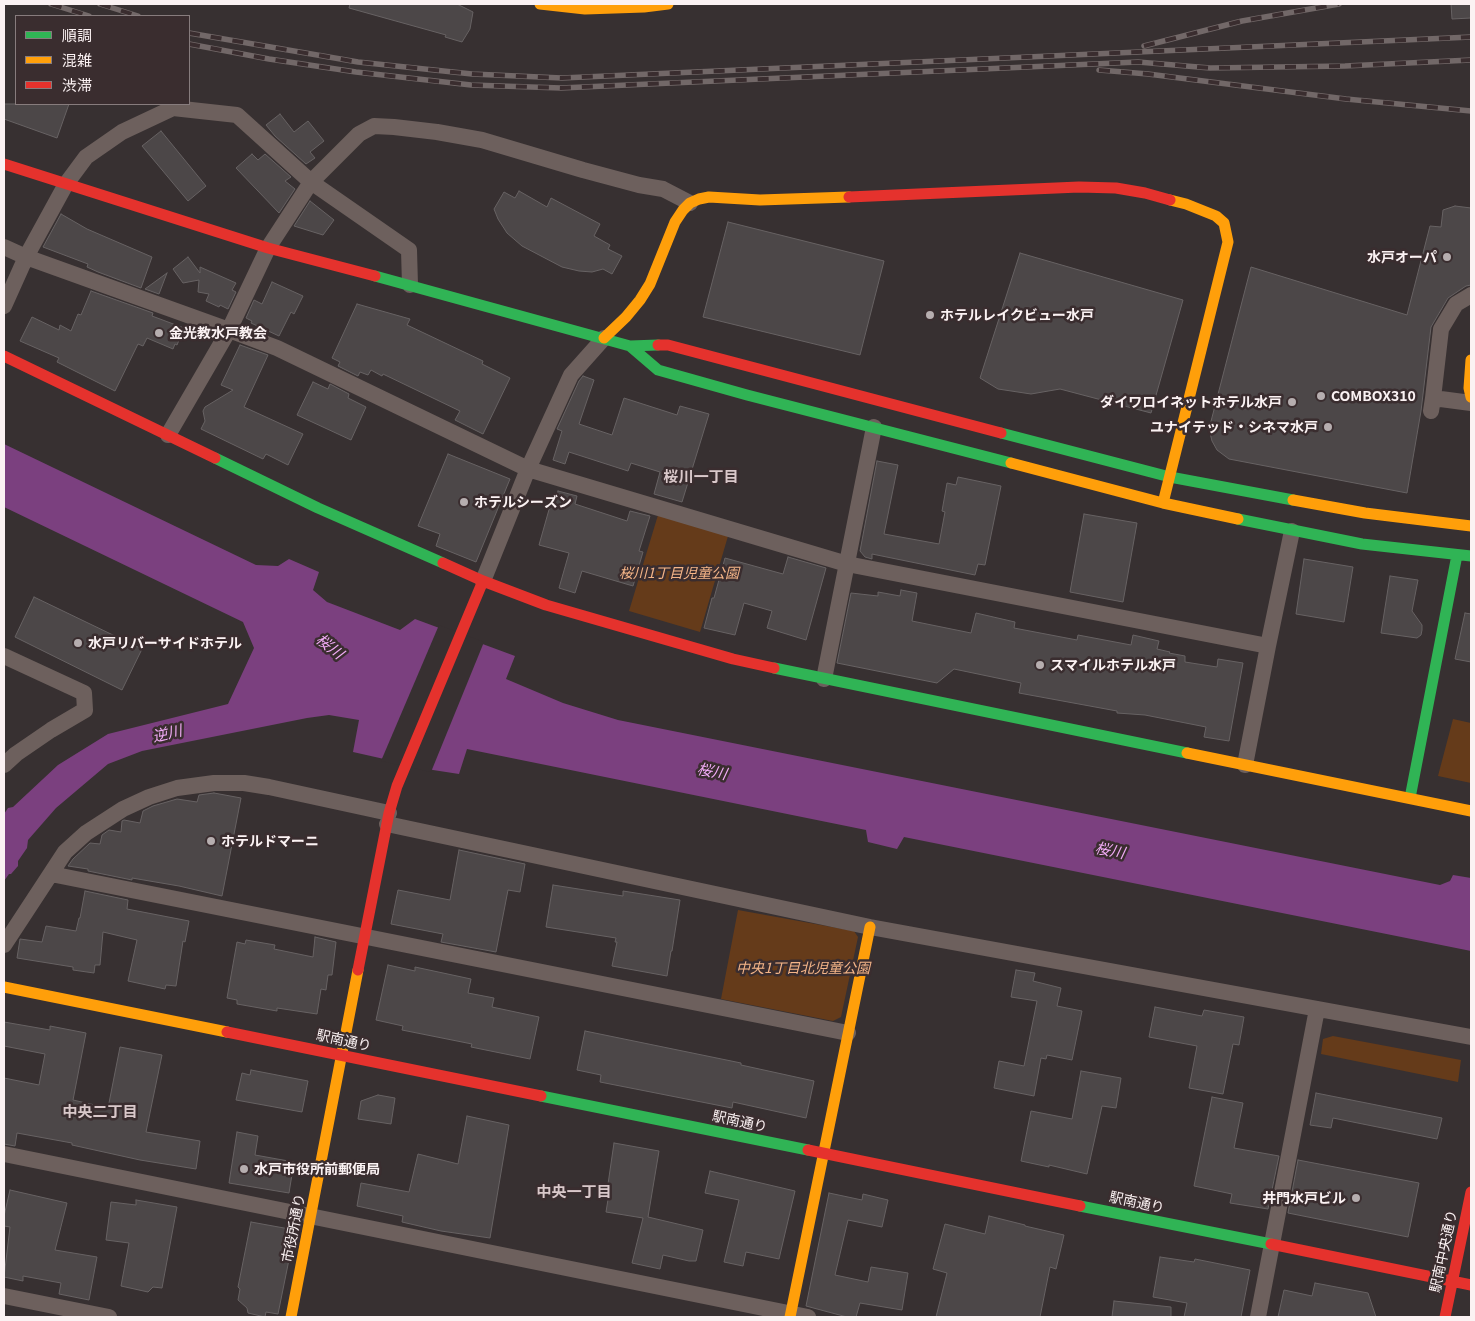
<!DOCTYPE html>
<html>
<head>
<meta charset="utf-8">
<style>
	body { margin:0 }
	#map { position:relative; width:1475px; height:1321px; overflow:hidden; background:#373031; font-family:Georgia,"Noto Sans JP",serif }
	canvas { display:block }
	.frame { position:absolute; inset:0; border:5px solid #fbf2f3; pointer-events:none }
	.legend { position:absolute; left:15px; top:15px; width:175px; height:90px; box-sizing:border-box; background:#3a2d2f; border:1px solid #877c7d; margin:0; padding:6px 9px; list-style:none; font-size:15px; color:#fbf2f3 }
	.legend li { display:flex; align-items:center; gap:10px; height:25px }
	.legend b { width:25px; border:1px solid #877c7d }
</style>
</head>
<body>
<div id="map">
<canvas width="1475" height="1321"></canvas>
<div class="frame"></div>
<ul class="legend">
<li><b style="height:6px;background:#30b455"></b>順調</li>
<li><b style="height:6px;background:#ff9f0a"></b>混雑</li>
<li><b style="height:6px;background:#e5322d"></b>渋滞</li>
</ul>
</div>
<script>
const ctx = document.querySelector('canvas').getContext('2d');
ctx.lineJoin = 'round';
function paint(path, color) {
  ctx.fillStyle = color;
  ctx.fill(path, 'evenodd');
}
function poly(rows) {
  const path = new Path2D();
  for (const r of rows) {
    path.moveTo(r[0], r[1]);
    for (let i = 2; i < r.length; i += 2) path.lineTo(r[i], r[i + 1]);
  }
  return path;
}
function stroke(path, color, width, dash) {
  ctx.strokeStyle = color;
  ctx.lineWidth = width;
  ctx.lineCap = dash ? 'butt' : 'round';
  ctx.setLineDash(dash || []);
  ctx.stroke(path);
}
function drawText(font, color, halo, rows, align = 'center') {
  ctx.font = font + ' Georgia,"Noto Sans JP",serif';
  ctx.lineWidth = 5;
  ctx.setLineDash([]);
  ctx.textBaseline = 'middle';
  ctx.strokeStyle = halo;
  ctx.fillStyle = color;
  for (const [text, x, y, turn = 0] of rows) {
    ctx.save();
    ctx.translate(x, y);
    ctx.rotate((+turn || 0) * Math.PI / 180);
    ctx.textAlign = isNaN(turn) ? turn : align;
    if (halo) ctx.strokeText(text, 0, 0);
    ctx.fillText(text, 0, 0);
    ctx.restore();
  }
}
const green = poly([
	[658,515,728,536,700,632,629,611],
	[1453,719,1471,723,1471,783,1438,776],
	[738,910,854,931,858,937,841,1017,833,1021,721,999],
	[1333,1036,1461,1060,1458,1082,1321,1054,1323,1039]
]);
const water = poly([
	[4,444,256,565,278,566,289,559,319,572,313,590,327,602,400,630,415,619,515,656,506,679,563,703,618,720,1440,885,1450,881,1453,875,1471,878,1471,951,904,837,897,849,868,842,866,830,467,749,459,774,433,770,353,752,359,720,329,715,307,718,142,751,108,764,56,808,28,840,27,848,18,861,18,866,11,874,9,874,4,881,4,814,8,808,13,807,58,765,108,734,228,704,254,648,243,622,4,507]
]);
const pier = poly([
	[439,625,484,642,431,772,381,761]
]);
const building = poly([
	[350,4,457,4,473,12,470,29,462,42,445,37,446,35,349,8,350,4],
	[1451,4,1471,4,1471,18,1452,19,1451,4],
	[4,104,69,104,57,138,4,119,4,104],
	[280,114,294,132,308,121,324,141,310,152,315,158,306,164,275,136,266,125,280,114],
	[161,131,206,186,188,201,142,146,161,131],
	[252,154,258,160,265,154,291,177,285,181,295,189,279,213,236,168,252,154],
	[519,191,547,207,551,198,600,224,594,236,610,245,608,249,622,256,612,274,603,269,592,272,579,271,562,267,522,246,507,233,498,219,494,209,504,192,515,198,519,191],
	[310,201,334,220,323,235,294,226,310,201],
	[1455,206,1471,208,1471,285,1466,286,1448,298,1431,327,1421,411,1407,493,1229,459,1217,450,1212,441,1209,429,1251,267,1407,315,1430,226,1441,227,1443,210,1455,206],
	[61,214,87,229,152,257,141,288,98,272,87,267,88,264,43,247,61,214],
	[728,222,884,261,860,355,703,317,728,222],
	[1020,253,1183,300,1151,413,1060,389,1031,394,998,389,980,378,1020,253],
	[188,257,200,273,200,267,236,283,232,290,236,292,228,309,220,305,219,307,206,301,209,294,198,292,199,280,183,283,173,269,188,257],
	[167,273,159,294,145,289,167,273],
	[272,282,303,296,294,314,291,312,279,336,251,323,252,321,246,318,254,300,262,304,272,282],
	[91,291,153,313,152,316,184,328,177,345,175,344,173,349,147,338,143,346,138,344,115,391,57,362,59,358,20,341,32,317,59,330,60,325,71,331,78,314,81,315,91,291],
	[357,304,410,319,407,325,483,361,482,364,510,378,483,434,455,420,460,411,383,374,382,376,371,370,368,375,360,372,358,376,338,366,340,362,332,358,357,304],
	[240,345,268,355,244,407,303,434,288,465,266,454,263,459,201,429,205,421,203,411,205,407,233,390,221,385,240,345],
	[583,376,594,380,579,424,612,435,624,398,677,415,680,406,709,414,682,502,654,494,660,472,631,463,628,471,569,452,565,464,553,460,562,431,557,429,579,381,583,376],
	[313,382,328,389,330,384,349,394,348,398,366,407,351,440,297,415,313,382],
	[448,454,510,479,476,562,436,546,440,534,418,526,448,454],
	[877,461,898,465,884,534,939,544,945,512,942,511,947,483,956,485,958,477,1001,486,985,565,978,564,975,575,872,554,872,559,865,557,860,551,877,461],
	[558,491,577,496,575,504,627,521,630,511,650,516,639,551,643,552,633,586,582,571,575,593,559,588,569,553,539,545,552,499,556,500,558,491],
	[1084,514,1137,523,1123,602,1070,592,1084,514],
	[788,557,826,568,806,640,767,628,772,611,744,603,735,635,704,628,712,598,714,598,725,558,783,574,788,557],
	[1304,559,1353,567,1344,622,1296,614,1304,559],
	[1390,576,1418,580,1412,611,1422,625,1422,630,1421,635,1417,638,1381,633,1390,576],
	[901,590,917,593,912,621,971,633,976,613,1015,622,1014,628,1077,640,1078,635,1131,645,1133,635,1159,641,1157,649,1170,652,1169,653,1185,656,1185,662,1217,667,1218,659,1243,663,1229,741,1204,737,1206,727,1145,715,1117,713,1117,711,1019,693,1021,683,954,669,937,683,837,663,851,593,878,596,878,592,900,596,901,590],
	[34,597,142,649,122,690,15,637,34,597],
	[1465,613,1471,614,1471,662,1455,659,1465,613],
	[214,793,241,798,222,896,179,886,132,878,132,880,88,871,88,869,68,866,73,859,90,843,100,844,102,835,109,830,121,832,122,821,124,820,140,823,143,811,153,806,177,799,197,802,199,795,214,793],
	[459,850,525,864,520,892,508,890,496,952,441,942,443,934,391,924,398,890,450,900,459,850],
	[553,885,623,896,623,891,680,900,672,951,671,951,667,976,612,966,617,942,615,942,616,938,546,927,553,885],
	[85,891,128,900,127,909,189,921,185,942,183,941,176,986,166,985,165,989,128,981,137,940,103,932,100,965,95,965,94,973,73,970,73,967,17,958,20,939,42,942,46,926,76,931,79,918,80,918,85,891],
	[315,937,336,942,332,975,328,975,326,990,321,989,317,1014,277,1008,277,1011,237,1004,237,1000,227,998,237,942,245,944,246,940,275,945,274,949,313,957,315,937],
	[388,965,415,971,415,967,471,979,468,993,494,998,492,1007,539,1017,530,1059,471,1047,472,1044,402,1030,403,1026,376,1020,388,965],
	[1016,970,1035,973,1033,981,1061,988,1057,1006,1082,1011,1072,1060,1047,1055,1046,1059,1041,1058,1034,1096,994,1088,999,1061,1024,1066,1037,1001,1011,997,1016,970],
	[1155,1007,1202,1016,1204,1010,1244,1017,1239,1045,1233,1044,1223,1094,1189,1088,1197,1046,1149,1037,1155,1007],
	[4,1022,50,1030,50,1026,86,1033,73,1100,108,1108,120,1047,162,1055,146,1132,200,1141,196,1169,140,1160,72,1145,72,1143,17,1133,15,1146,4,1144,4,1078,39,1085,45,1054,4,1046,4,1022],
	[585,1031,741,1063,741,1065,814,1081,806,1118,733,1102,732,1108,600,1082,601,1075,577,1070,585,1031],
	[251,1070,308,1081,302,1112,236,1100,242,1073,250,1075,251,1070],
	[1081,1071,1121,1078,1116,1108,1102,1106,1087,1174,1049,1165,1049,1167,1021,1161,1031,1111,1072,1119,1081,1071],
	[1316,1093,1442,1118,1437,1139,1333,1118,1331,1128,1310,1125,1316,1093],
	[378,1095,395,1098,391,1124,358,1119,361,1101,378,1095],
	[1212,1097,1243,1103,1234,1148,1279,1156,1268,1209,1230,1203,1232,1194,1194,1186,1212,1097],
	[467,1116,509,1125,490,1238,441,1231,402,1222,403,1216,357,1206,361,1183,409,1192,418,1154,458,1164,467,1116],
	[237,1132,258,1136,255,1155,294,1162,289,1193,229,1183,237,1132],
	[614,1143,659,1151,648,1217,703,1230,696,1261,689,1261,663,1255,660,1269,632,1263,643,1218,606,1212,610,1187,608,1184,614,1143],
	[1298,1160,1419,1183,1408,1237,1288,1213,1298,1160],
	[710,1171,795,1191,779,1259,746,1252,743,1266,724,1262,739,1200,705,1193,710,1171],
	[10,1190,67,1203,55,1250,97,1257,89,1300,59,1294,61,1283,23,1276,23,1281,4,1277,10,1227,4,1226,4,1216,10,1190],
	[829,1193,862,1200,863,1194,888,1200,882,1227,848,1220,835,1275,868,1282,871,1267,908,1273,902,1310,860,1303,856,1317,847,1317,806,1306,829,1193],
	[136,1200,177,1207,162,1288,153,1287,148,1292,121,1286,129,1243,106,1240,111,1202,136,1205,136,1200],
	[989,1216,1025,1225,1025,1226,1064,1235,1056,1269,1050,1267,1040,1317,936,1317,947,1273,933,1269,945,1224,985,1234,989,1216],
	[251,1222,295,1230,278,1314,266,1312,265,1317,248,1313,247,1308,238,1300,240,1289,238,1287,251,1222],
	[1160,1257,1194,1262,1195,1259,1250,1270,1241,1317,1184,1317,1187,1303,1153,1297,1160,1257],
	[1315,1283,1368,1293,1376,1317,1278,1317,1284,1290,1312,1296,1315,1283],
	[1114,1301,1171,1307,1171,1317,1112,1317,1114,1301]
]);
const street = poly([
	[4,247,26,257,229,330,277,348,528,469,847,564,1268,646],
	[4,306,26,257,66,184,86,157,122,132,173,108,237,115,311,182,409,250,410,285],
	[1433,398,1441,329,1456,304,1471,295],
	[1431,411,1433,398,1471,403],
	[168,435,229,330,268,248,311,182,359,134,374,126,394,127,437,132,482,140,583,170,639,185,663,189,690,203],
	[483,581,528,469,571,375,604,338],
	[4,656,84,693,85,710,51,730,16,754,4,765],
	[824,679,874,427],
	[1245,765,1268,646,1292,531],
	[387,824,870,927,1471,1037],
	[51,874,848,1033],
	[4,945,65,852,86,833,123,809,149,797,177,788,214,783,244,783,269,787,389,813],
	[4,1154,808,1317],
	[4,1296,109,1317],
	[1258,1317,1317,1009]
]);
const fast = poly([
	[375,276,630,346,658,345],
	[630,346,658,370,747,395,1011,463],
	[1001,433,1170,477,1293,500],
	[215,458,318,508,443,563],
	[1238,519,1362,544,1471,556],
	[774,668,1187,753],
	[1410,798,1457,555],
	[541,1096,808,1150],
	[1080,1206,1271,1244]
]);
const slow = poly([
	[540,4,585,9,644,7,668,4],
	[604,338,626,317,640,300,650,284,675,222,683,210,690,203,699,199,709,197,760,200,849,197],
	[1471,360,1469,388,1471,397],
	[1011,463,1163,503,1238,519],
	[1293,500,1365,513,1471,526],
	[1163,503,1228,242,1224,223,1216,216,1186,204,1170,200],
	[1187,753,1471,811],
	[4,987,227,1032],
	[291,1317,358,970],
	[790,1317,870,927]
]);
const jam = poly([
	[4,164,268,248,375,276],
	[849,197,1079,187,1116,188,1145,193,1170,200],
	[658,345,668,345,1001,433],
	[4,356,215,458],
	[443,563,483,581,546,605,733,659,774,668],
	[358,970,389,813,397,786,483,581],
	[227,1032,541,1096],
	[808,1150,1080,1206],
	[1271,1244,1471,1285],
	[1445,1317,1471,1192]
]);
const rail = poly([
	[51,4,89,16],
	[100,4,138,16],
	[189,33,358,62,472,74,562,78,1471,37],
	[189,44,269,59,356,72,471,85,561,88,1138,62,1210,68,1345,66,1471,60],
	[1144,46,1242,21,1339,4],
	[1099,70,1148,74,1346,99,1471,111]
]);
const markers = [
	[1447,257,5,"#b6aeaf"],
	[930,315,5,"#b6aeaf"],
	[159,333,5,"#b6aeaf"],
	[1321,396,5,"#b6aeaf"],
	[1292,402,5,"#b6aeaf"],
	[1328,427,5,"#b6aeaf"],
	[464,502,5,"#b6aeaf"],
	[78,643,5,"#b6aeaf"],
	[1040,665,5,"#b6aeaf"],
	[211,841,5,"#b6aeaf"],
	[244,1169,5,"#b6aeaf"],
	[1356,1198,5,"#b6aeaf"]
];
const poiNames = [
	["水戸オーパ",1437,257,"right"],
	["ホテルレイクビュー水戸",940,315],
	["金光教水戸教会",169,333],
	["COMBOX310",1331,396],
	["ダイワロイネットホテル水戸",1282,402,"right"],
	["ユナイテッド・シネマ水戸",1318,427,"right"],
	["ホテルシーズン",474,502],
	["水戸リバーサイドホテル",88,643],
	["スマイルホテル水戸",1050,665],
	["ホテルドマーニ",221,841],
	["水戸市役所前郵便局",254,1169],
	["井門水戸ビル",1346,1198,"right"]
];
const parkNames = [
	["桜川1丁目児童公園",679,573],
	["中央1丁目北児童公園",803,968]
];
const streetNames = [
	["駅南通り",344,1040,12],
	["駅南通り",740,1121,12],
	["駅南通り",1137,1202,12],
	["市役所通り",293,1228,-79],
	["駅南中央通り",1443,1251,-78]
];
const neighbourhoodNames = [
	["桜川一丁目",701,476],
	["中央二丁目",100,1111],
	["中央一丁目",574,1191]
];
const waterNames = [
	["桜川",330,646,38],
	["逆川",167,733,-13],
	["桜川",712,771,11],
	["桜川",1110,850,11]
];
paint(green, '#653b1a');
paint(water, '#7b407f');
paint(pier, '#373031');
paint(building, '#4c4748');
stroke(building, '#676263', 1);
stroke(street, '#6d605d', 16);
stroke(fast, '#30b455', 11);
stroke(slow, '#ff9f0a', 11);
stroke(jam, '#e5322d', 11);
stroke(rail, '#726868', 5.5);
stroke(rail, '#3a2d2f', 4, [11]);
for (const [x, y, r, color] of markers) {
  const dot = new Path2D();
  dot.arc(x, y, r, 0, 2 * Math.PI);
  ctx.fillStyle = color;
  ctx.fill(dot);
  stroke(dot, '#3a2d2f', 2);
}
drawText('bold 14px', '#fbf2f3', '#3a2d2f', poiNames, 'left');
drawText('italic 14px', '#f5b588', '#3a2d2f', parkNames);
drawText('14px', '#fbf2f3', '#3a2d2f', streetNames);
drawText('bold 15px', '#d9c8ca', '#3a2d2f', neighbourhoodNames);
drawText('italic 15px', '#f2acf7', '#3a2d2f', waterNames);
</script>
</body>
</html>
